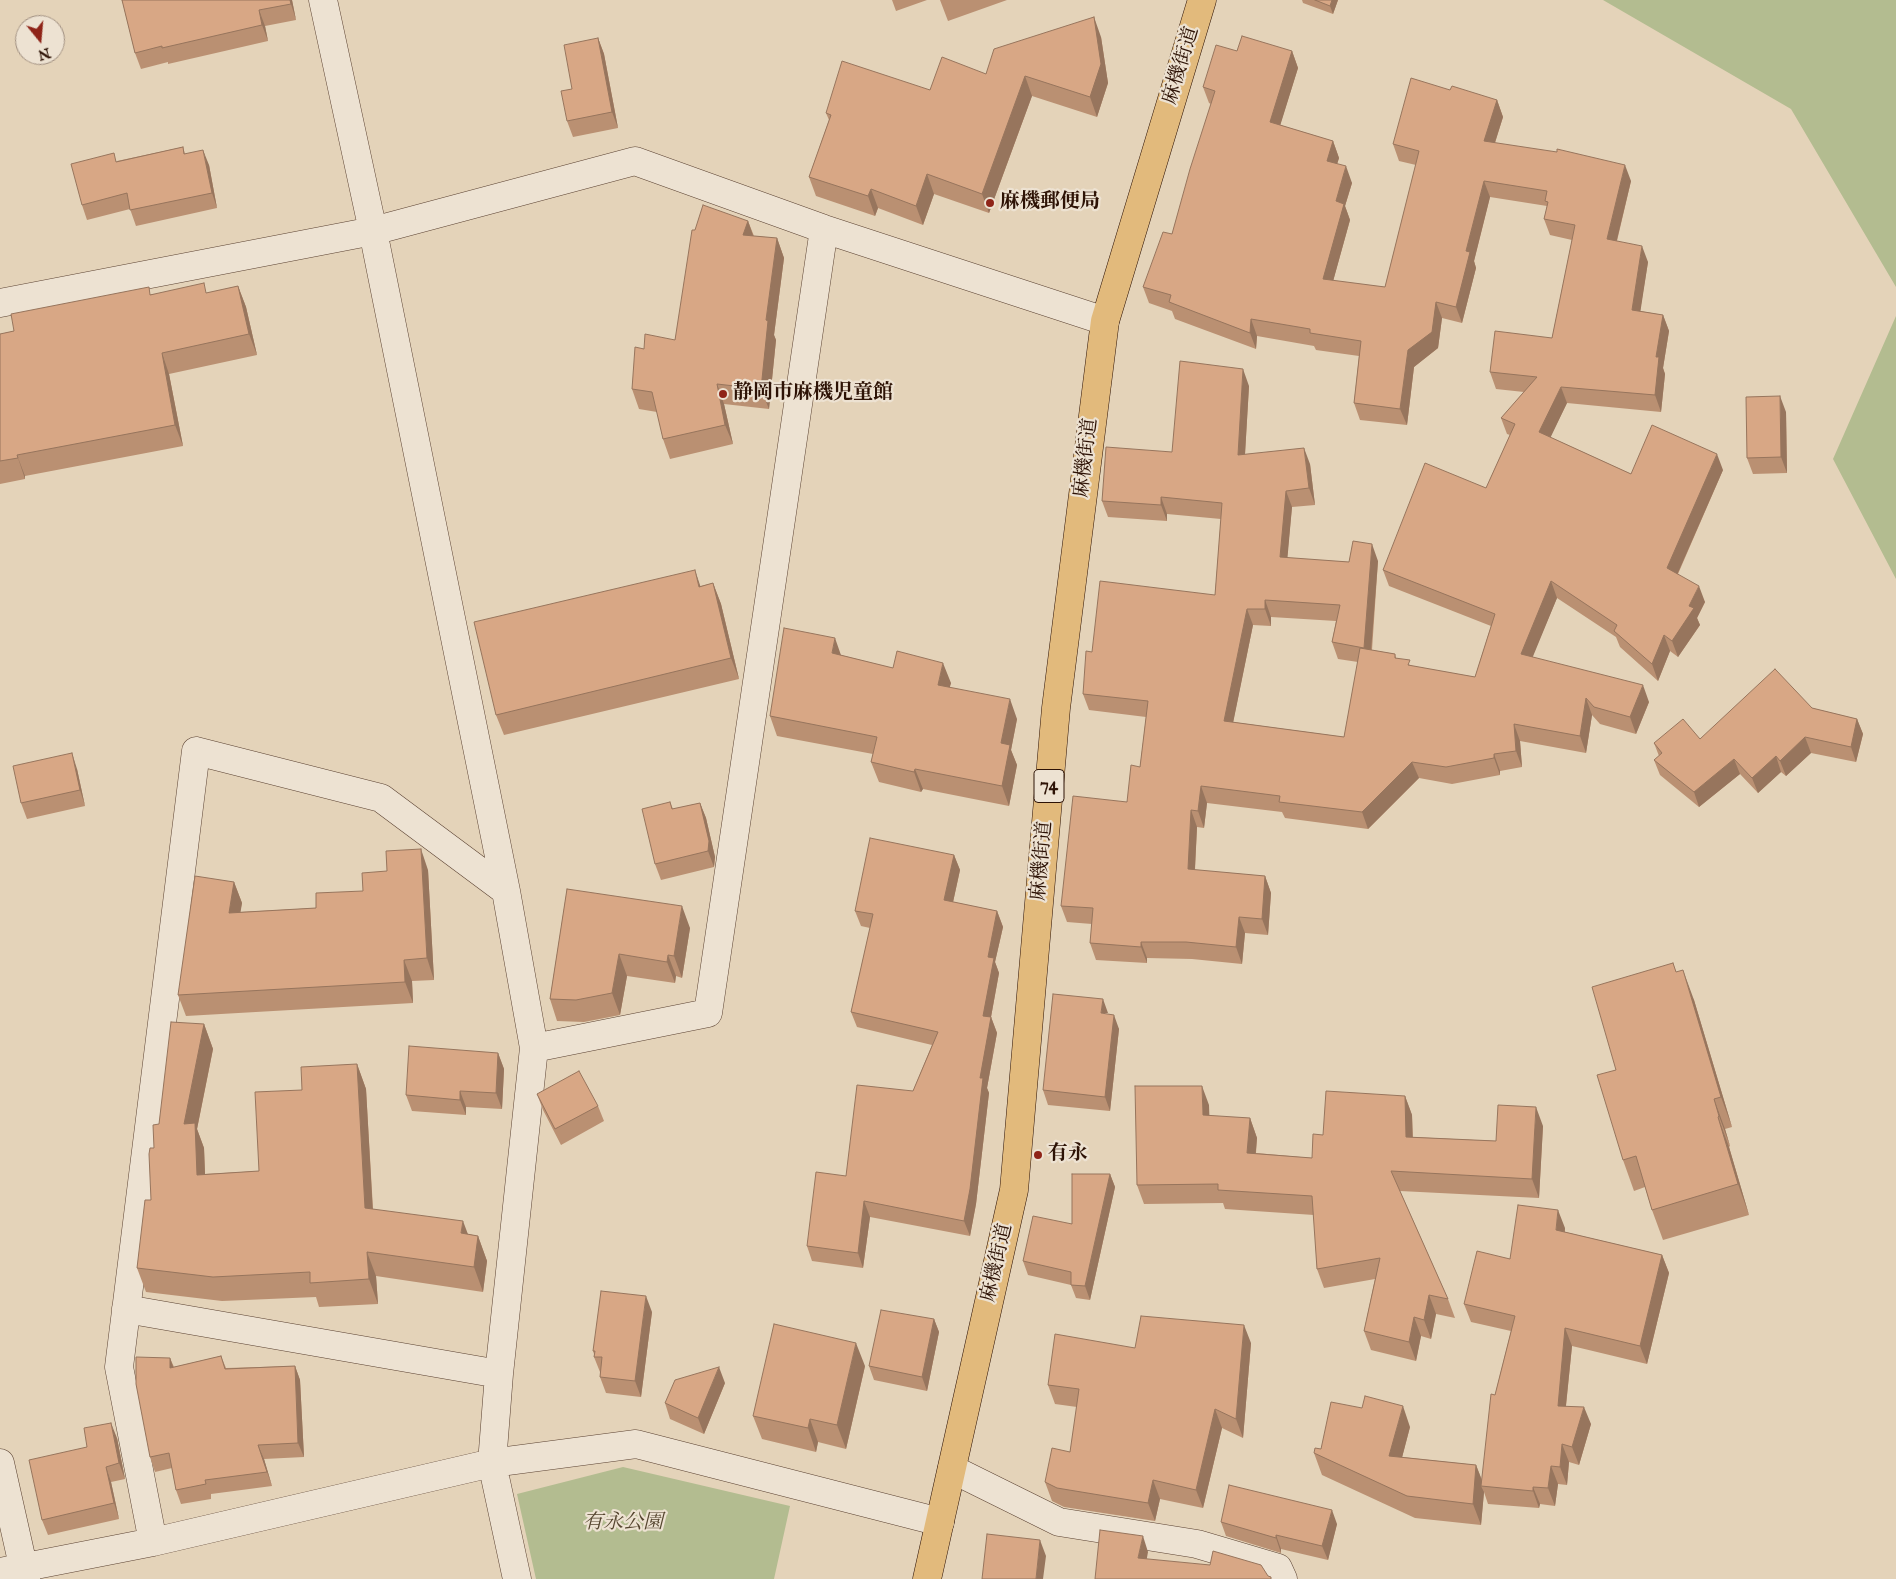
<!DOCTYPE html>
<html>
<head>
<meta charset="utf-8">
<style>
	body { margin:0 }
	#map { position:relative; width:1896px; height:1579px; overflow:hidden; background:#e4d3b9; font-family:"IM FELL English",serif }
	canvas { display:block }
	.north { position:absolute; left:15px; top:15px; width:50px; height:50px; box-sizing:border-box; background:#ede2d2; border:1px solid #a08f80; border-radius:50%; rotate:163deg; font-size:14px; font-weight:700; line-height:20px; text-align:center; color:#2d1205 }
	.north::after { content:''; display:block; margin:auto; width:18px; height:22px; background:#8f2418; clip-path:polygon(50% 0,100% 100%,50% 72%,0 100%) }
</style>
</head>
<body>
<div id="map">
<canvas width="1896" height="1579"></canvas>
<div class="north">N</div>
</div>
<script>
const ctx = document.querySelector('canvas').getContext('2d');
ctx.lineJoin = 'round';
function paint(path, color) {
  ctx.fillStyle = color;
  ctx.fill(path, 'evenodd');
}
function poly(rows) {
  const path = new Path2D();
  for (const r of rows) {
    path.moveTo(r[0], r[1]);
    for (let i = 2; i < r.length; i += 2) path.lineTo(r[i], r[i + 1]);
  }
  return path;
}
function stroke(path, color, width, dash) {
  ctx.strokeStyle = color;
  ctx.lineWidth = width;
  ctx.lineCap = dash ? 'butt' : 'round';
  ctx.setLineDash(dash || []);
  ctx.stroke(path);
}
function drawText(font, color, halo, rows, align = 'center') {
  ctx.font = font + ' "IM FELL English","Noto Serif JP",serif';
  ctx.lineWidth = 4.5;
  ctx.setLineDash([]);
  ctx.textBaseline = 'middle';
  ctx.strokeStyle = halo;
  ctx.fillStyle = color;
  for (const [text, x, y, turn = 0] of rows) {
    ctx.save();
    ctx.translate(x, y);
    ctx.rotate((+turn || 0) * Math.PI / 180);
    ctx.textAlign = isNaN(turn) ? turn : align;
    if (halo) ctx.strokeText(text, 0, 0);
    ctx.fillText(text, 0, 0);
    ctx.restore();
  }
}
const green = poly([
	[1603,0,1896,0,1896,287,1791,109],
	[1896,316,1896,579,1833,459],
	[623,1467,790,1506,774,1579,536,1579,517,1494]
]);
const minor = poly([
	[323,0,373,231,506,891,534,1048,499,1374,492,1463,517,1579],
	[0,303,373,231,635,161,824,229,1105,321],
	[534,1048,708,1013,824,229],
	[126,1309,499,1374],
	[0,1463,26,1579],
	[952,1469,1059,1522,1197,1544,1278,1568,1283,1579],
	[153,1542,119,1367,196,751,381,798,506,891],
	[0,1572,153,1542,492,1463,636,1444,940,1522]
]);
const major = poly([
	[927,1579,1014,1190,1056,708,1105,321,1202,0]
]);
const wall = poly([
	[122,0,292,0,296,20,265,26,268,41,168,64,168,62,141,69,135,53],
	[892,0,927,0,896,11],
	[940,0,1007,0,948,21],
	[1302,0,1338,0,1333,14,1303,3],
	[1101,37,1108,83,1097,117,1032,96,989,213,934,194,923,225,878,208,875,216,816,196,809,177,829,120,826,113,930,90,986,74],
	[598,38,604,54,618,128,573,137,567,121,572,89],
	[1237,51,1292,51,1298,68,1280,125,1333,141,1339,158,1337,164,1352,183,1345,206,1350,220,1333,281,1385,287,1416,165,1399,161,1393,144,1450,90,1497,100,1503,117,1495,143,1631,181,1617,241,1648,262,1640,311,1663,315,1669,331,1663,368,1665,374,1661,412,1567,403,1550,437,1631,474,1723,470,1678,574,1705,602,1697,618,1700,625,1678,657,1670,651,1658,681,1620,647,1616,637,1557,598,1532,657,1649,702,1636,734,1600,724,1592,715,1586,753,1520,741,1522,767,1500,771,1500,775,1452,784,1419,778,1368,829,1285,818,1282,812,1207,803,1204,828,1197,827,1195,870,1265,876,1271,893,1268,935,1245,933,1242,964,1192,959,1147,958,1147,963,1096,960,1090,943,1092,924,1067,922,1061,906,1127,802,1140,767,1146,717,1089,710,1083,694,1092,652,1215,595,1221,519,1167,514,1167,521,1108,517,1102,501,1172,452,1249,386,1245,454,1310,464,1315,505,1292,507,1287,558,1349,562,1378,561,1372,650,1395,654,1396,658,1412,666,1475,677,1491,626,1389,586,1383,570,1486,488,1510,435,1507,434,1501,418,1524,392,1496,389,1490,372,1552,338,1572,240,1550,235,1544,219,1547,206,1490,197,1474,261,1476,268,1462,323,1442,318,1438,348,1414,367,1407,425,1360,420,1354,403,1359,356,1316,350,1314,346,1257,336,1256,349,1175,319,1172,311,1149,303,1143,287,1172,234,1211,104,1209,103,1203,87],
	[1271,617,1336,621,1332,642,1338,659,1358,662,1344,737,1233,722,1253,625,1271,626],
	[183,147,185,154,209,165,217,208,136,226,130,209,87,220,82,205,117,161],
	[748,221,754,236,777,238,784,258,774,335,776,340,769,409,724,404,733,444,670,459,663,439,657,412,639,409,632,389,644,349,675,340,695,230],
	[238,286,246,307,257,355,169,374,183,446,25,476,25,479,0,484,0,334,14,331,152,294,207,293],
	[1786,412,1787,473,1753,474,1747,458],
	[713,583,721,604,739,679,504,735,496,715,701,586],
	[841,655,951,683,949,688,1017,719,1011,750,1017,765,1009,806,923,789,921,792,879,782,871,762,873,754,777,736,770,716],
	[1812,708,1857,719,1863,734,1856,762,1811,753,1786,776,1781,772,1758,793,1740,774,1699,807,1660,775,1654,760,1659,756,1654,743,1700,739],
	[77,769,85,806,27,819,21,803],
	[670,802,673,809,700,803,706,818,715,857,714,867,661,880,655,864],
	[954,855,960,870,953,902,997,911,1003,927,995,962,999,973,991,1017,997,1033,987,1088,989,1093,976,1204,970,1236,870,1217,863,1268,812,1261,807,1246,846,1176,913,1091,932,1045,857,1027,851,1012,870,928,861,926,855,911],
	[428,870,434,980,412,981,413,1003,186,1016,178,995,234,882,242,903,240,912,316,908,363,891],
	[567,889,690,928,682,978,676,976,675,983,627,976,620,1015,584,1022,557,1021,550,999],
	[1673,963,1676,972,1694,1000,1732,1127,1725,1129,1730,1146,1729,1147,1749,1215,1663,1240,1652,1210,1645,1187,1634,1191,1623,1160,1616,1070],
	[1108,1014,1119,1029,1110,1111,1048,1105,1043,1090],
	[204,1024,213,1049,197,1129,204,1148,205,1174,259,1171,302,1090,357,1064,366,1089,373,1209,468,1234,478,1236,487,1261,483,1292,376,1276,378,1304,319,1307,316,1297,222,1301,146,1292,137,1268,151,1200,154,1148,159,1124],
	[498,1053,504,1069,502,1109,466,1107,466,1115,412,1111,406,1095],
	[537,1094,598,1106,604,1121,561,1145,543,1110],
	[1405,1096,1412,1115,1413,1137,1496,1141,1543,1126,1539,1198,1400,1191,1448,1299,1455,1318,1436,1314,1431,1339,1421,1336,1416,1361,1371,1350,1364,1331,1375,1279,1324,1288,1317,1269,1314,1215,1225,1209,1223,1203,1144,1204,1137,1185,1209,1105,1209,1116,1250,1118,1257,1138,1256,1153,1312,1158,1323,1135],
	[1110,1174,1115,1187,1090,1300,1076,1298,1071,1285,1028,1275,1023,1261,1072,1224],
	[1565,1228,1565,1232,1662,1255,1669,1273,1647,1364,1572,1346,1566,1406,1591,1424,1579,1465,1569,1462,1567,1485,1558,1484,1555,1506,1540,1504,1539,1508,1488,1504,1484,1492,1481,1525,1415,1518,1322,1475,1314,1453,1321,1449,1410,1427,1402,1457,1476,1465,1482,1480,1495,1395,1511,1331,1471,1322,1464,1304,1510,1259],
	[652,1312,641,1397,606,1393,600,1377,600,1372,594,1357,594,1354,593,1351],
	[934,1319,939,1332,927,1391,874,1380,869,1366],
	[1251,1343,1243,1438,1222,1428,1203,1508,1160,1499,1155,1521,1064,1507,1052,1501,1045,1482,1070,1452,1077,1407,1055,1404,1048,1385,1135,1348],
	[221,1356,226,1368,295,1366,300,1380,304,1457,264,1459,272,1486,211,1494,211,1499,181,1504,176,1490,172,1468,155,1472,150,1457,170,1358,174,1367],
	[865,1366,846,1449,818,1442,816,1452,762,1439,753,1416],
	[725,1383,704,1434,670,1419,665,1403],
	[117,1438,125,1479,111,1482,119,1519,48,1535,42,1520,87,1447],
	[1221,1522,1337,1524,1328,1560,1281,1549,1281,1553,1226,1536]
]);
const shadedWall = poly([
	[290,0,292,0,296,20,291,4],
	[1332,0,1338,0,1333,14,1330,6],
	[259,10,265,26,268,41,262,25],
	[1094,17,1101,37,1108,83,1097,117,1090,97],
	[598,38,604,54,618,128,612,112],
	[1292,51,1298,68,1276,139,1270,122],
	[1025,76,1032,96,989,213,982,194],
	[1497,100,1503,117,1490,158,1484,141],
	[1333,141,1339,158,1333,177,1327,161],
	[203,150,209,165,217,208,212,193],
	[1625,165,1631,181,1613,256,1607,239],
	[1346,166,1352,183,1345,206,1350,220,1329,296,1323,279,1336,201],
	[927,174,934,194,923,225,916,206],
	[1484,181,1490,197,1474,261,1476,268,1462,323,1456,307,1466,251],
	[871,189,878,208,875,216,868,196],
	[748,221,755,241,743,235],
	[777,238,784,258,774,335,776,340,769,409,761,389,766,320],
	[1642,246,1648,262,1638,327,1632,310],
	[238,286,246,307,257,355,249,334],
	[1436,302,1442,318,1438,348,1414,367,1407,425,1400,409,1408,350],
	[1663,315,1669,331,1663,368,1665,374,1661,412,1655,395,1656,357],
	[1251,319,1257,336,1256,349,1250,333],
	[162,353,169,374,183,446,175,425],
	[1243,369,1249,386,1244,471,1238,455],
	[717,384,724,404,733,444,725,425],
	[1561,387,1567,403,1545,449,1539,432],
	[1780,396,1786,412,1787,473,1781,457],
	[1304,448,1310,464,1315,505,1309,488],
	[1717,454,1723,470,1673,584,1667,568],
	[17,455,25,476,25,479],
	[1286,491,1292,507,1286,574,1280,557],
	[1161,497,1167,514,1167,521,1161,505],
	[1372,544,1378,561,1370,664,1364,648],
	[695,570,702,591,699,587],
	[1551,581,1557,598,1527,671,1521,654],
	[713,583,721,604,739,679,731,658],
	[1699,586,1705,602,1697,618,1700,625,1678,657,1672,641],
	[1265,600,1271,617,1271,626,1265,609],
	[1247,609,1253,625,1230,738,1224,721],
	[1664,635,1670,651,1658,681,1652,664],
	[835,638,842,658,832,653],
	[943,663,951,683,945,705,938,685],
	[1643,685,1649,702,1636,734,1630,717],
	[1586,698,1592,715,1586,753,1580,736],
	[1010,699,1017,719,1011,750,1017,765,1009,806,1002,786,1001,743],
	[1857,719,1863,734,1856,762,1851,747],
	[1514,724,1520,741,1522,767,1516,751],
	[1805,737,1811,753,1786,776,1780,761],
	[72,753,77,769,85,806,80,790],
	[1494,754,1500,771,1500,775,1494,758],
	[1776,756,1781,772,1758,793,1752,778],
	[1734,759,1740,774,1699,807,1694,792],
	[1412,762,1419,778,1368,829,1362,812],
	[915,769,923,789,921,792,914,772],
	[1201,786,1207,803,1204,828,1198,811],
	[700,803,706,818,715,857,714,867,708,851],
	[1191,810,1197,827,1194,886,1188,869],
	[421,849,428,870,434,980,427,958],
	[954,855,960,870,950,916,944,900],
	[1265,876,1271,893,1268,935,1262,919],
	[234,882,242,903,237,934,229,913],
	[682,906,690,928,682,978,674,956],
	[997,911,1003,927,995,962,999,973,991,1017,997,1033,987,1088,989,1093,976,1204,970,1236,964,1221,980,1078,983,1016,988,957],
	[1239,917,1245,933,1242,964,1236,947],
	[1141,942,1147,958,1147,963,1141,947],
	[619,954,627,976,620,1015,612,993],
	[668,955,676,976,675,983,667,962],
	[404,960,412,981,413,1003,405,982],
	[1683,970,1694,1000,1732,1127,1721,1097],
	[1103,999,1108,1013,1101,1013],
	[1114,1015,1119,1029,1110,1111,1105,1097],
	[204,1024,213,1049,197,1129,204,1148,206,1199,197,1175,184,1124],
	[498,1053,504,1069,502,1109,496,1093],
	[357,1064,366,1089,374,1232,365,1208],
	[1202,1086,1209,1105,1210,1134,1203,1115],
	[460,1091,466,1107,466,1115,460,1100],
	[1405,1096,1412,1115,1413,1156,1406,1137],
	[1714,1099,1725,1129,1730,1146,1719,1116],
	[1536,1107,1543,1126,1539,1198,1532,1179],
	[1718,1117,1729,1147,1749,1215,1738,1184],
	[1250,1118,1257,1138,1254,1172,1247,1153],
	[1110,1174,1115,1187,1090,1300,1085,1286],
	[864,1201,870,1217,863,1268,858,1253],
	[1558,1210,1565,1228,1563,1248,1556,1230],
	[463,1221,472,1245,461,1233],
	[478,1236,487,1261,483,1292,474,1267],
	[367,1252,376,1276,378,1304,369,1279],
	[1662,1255,1669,1273,1647,1364,1640,1346],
	[1429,1295,1436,1314,1431,1339,1424,1320],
	[646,1296,652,1312,641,1397,635,1381],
	[1414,1317,1421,1336,1416,1361,1409,1342],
	[934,1319,939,1332,927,1391,922,1377],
	[1244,1325,1251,1343,1243,1438,1236,1419],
	[1565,1328,1572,1346,1564,1424,1558,1406],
	[856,1343,865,1366,846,1449,837,1425],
	[170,1358,175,1372,170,1368],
	[295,1366,300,1380,304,1457,298,1443],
	[719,1367,725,1383,704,1434,698,1418],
	[1403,1406,1410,1427,1397,1477,1389,1456],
	[1584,1407,1591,1424,1579,1465,1572,1447],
	[1215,1409,1222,1428,1203,1508,1196,1490],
	[810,1419,818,1442,816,1452,808,1428],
	[111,1423,117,1438,125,1479,119,1463],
	[1562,1444,1569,1462,1567,1485,1560,1467],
	[258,1445,264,1459,272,1486,267,1472],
	[1476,1465,1484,1486,1481,1486,1484,1492,1481,1525,1473,1504],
	[1551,1466,1558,1484,1555,1506,1548,1488],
	[106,1467,111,1482,119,1519,114,1503],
	[1153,1480,1160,1499,1155,1521,1148,1503],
	[1533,1487,1540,1504,1539,1508,1533,1491],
	[1332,1510,1337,1524,1328,1560,1322,1546],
	[1276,1535,1281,1549,1281,1553,1276,1538],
	[1143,1536,1148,1552,1144,1574,1138,1558],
	[1040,1540,1046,1556,1043,1579,1036,1579]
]);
const building = poly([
	[122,0,290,0,291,4,259,10,262,25,162,48,162,46,135,53,122,0],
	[1315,0,1332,0,1330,6,1315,0],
	[1094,17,1101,64,1090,97,1025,76,982,194,927,174,916,206,871,189,868,196,809,177,831,115,826,113,842,61,930,90,942,57,986,74,994,49,1094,17],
	[1242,36,1292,51,1270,122,1333,141,1327,161,1346,166,1336,201,1344,204,1323,279,1385,287,1419,151,1393,144,1411,78,1450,90,1452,86,1497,100,1484,141,1557,152,1557,149,1625,165,1607,239,1642,246,1632,310,1663,315,1656,357,1659,357,1655,395,1561,387,1539,432,1631,474,1652,425,1717,454,1667,568,1699,586,1689,606,1694,608,1672,641,1664,635,1652,664,1614,631,1617,625,1551,581,1521,654,1643,685,1630,717,1594,707,1586,698,1580,736,1514,724,1516,751,1494,754,1494,758,1446,767,1412,762,1362,812,1279,802,1280,796,1201,786,1198,811,1191,810,1188,869,1265,876,1262,919,1239,917,1236,947,1186,942,1141,942,1141,947,1090,943,1093,908,1061,906,1073,796,1127,802,1131,765,1140,767,1148,701,1083,694,1086,651,1092,652,1100,581,1215,595,1222,503,1161,497,1161,505,1102,501,1106,447,1172,452,1180,361,1243,369,1238,455,1304,448,1309,488,1286,491,1280,557,1349,562,1353,541,1372,544,1364,648,1332,642,1340,605,1265,600,1265,609,1247,609,1224,721,1344,737,1360,648,1395,654,1395,658,1410,660,1408,665,1475,677,1495,614,1383,570,1425,463,1486,488,1515,424,1501,418,1537,377,1490,372,1495,331,1552,338,1575,225,1544,219,1548,202,1545,201,1547,191,1484,181,1466,251,1470,252,1456,307,1436,302,1432,332,1408,350,1400,409,1354,403,1361,341,1310,333,1310,329,1251,319,1250,333,1169,302,1171,295,1143,287,1163,232,1172,234,1190,169,1215,91,1203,87,1216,45,1237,51,1242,36],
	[598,38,612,112,567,121,561,91,572,89,564,45,598,38],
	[183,147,184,154,203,150,212,193,130,210,127,193,82,205,71,164,114,153,116,162,183,147],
	[703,205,748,221,743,235,777,238,766,320,768,321,761,389,717,384,725,425,663,439,652,392,632,389,635,347,644,349,645,334,675,340,692,230,695,230,703,205],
	[204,283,206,293,238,286,249,334,162,353,175,425,17,455,18,458,0,461,0,334,14,331,11,314,149,287,150,295,204,283],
	[1780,396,1781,457,1747,458,1746,397,1780,396],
	[695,570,699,587,713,583,731,658,496,715,474,622,695,570],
	[784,628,835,638,832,653,893,668,897,651,943,663,938,685,1010,699,1001,743,1010,745,1002,786,915,769,914,772,871,762,877,737,770,716,784,628],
	[1775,669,1812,708,1857,719,1851,747,1805,737,1780,761,1776,756,1752,778,1734,759,1694,792,1654,760,1662,753,1654,743,1683,719,1700,739,1775,669],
	[72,753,80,790,21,803,13,766,72,753],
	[670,802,672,809,700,803,709,841,708,851,655,864,642,809,670,802],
	[870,838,954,855,944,900,997,911,988,957,994,958,983,1016,991,1017,980,1078,983,1078,970,1189,964,1221,864,1201,858,1253,807,1246,816,1172,846,1176,857,1085,913,1091,938,1032,851,1012,873,914,855,911,870,838],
	[421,849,427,958,404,960,405,982,178,995,195,876,234,882,229,913,316,908,316,893,363,891,362,873,387,871,386,851,421,849],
	[567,889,682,906,674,956,668,955,667,962,619,954,612,993,576,1000,550,999,567,889],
	[1673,963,1676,972,1683,970,1721,1097,1714,1099,1719,1116,1718,1117,1738,1184,1652,1210,1636,1156,1623,1160,1597,1075,1616,1070,1592,987,1673,963],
	[1053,994,1103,999,1101,1013,1114,1015,1105,1097,1043,1090,1053,994],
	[171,1022,204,1024,184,1124,195,1123,197,1175,259,1171,255,1092,302,1090,301,1067,357,1064,365,1208,463,1221,461,1233,478,1236,474,1267,367,1252,369,1279,310,1283,310,1272,213,1277,137,1268,145,1200,151,1200,149,1154,150,1148,154,1148,153,1125,159,1124,171,1022],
	[409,1046,498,1053,496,1093,460,1091,460,1100,406,1095,409,1046],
	[579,1071,598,1106,555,1129,537,1094,579,1071],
	[1135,1086,1202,1086,1203,1115,1250,1118,1247,1153,1312,1158,1313,1134,1323,1135,1326,1091,1405,1096,1406,1137,1496,1141,1498,1105,1536,1107,1532,1179,1391,1171,1448,1299,1429,1295,1424,1320,1414,1317,1409,1342,1364,1331,1380,1258,1317,1269,1312,1196,1218,1190,1218,1184,1137,1185,1135,1086],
	[1072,1174,1110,1174,1085,1286,1071,1285,1071,1272,1023,1261,1033,1216,1072,1224,1072,1174],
	[1518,1205,1558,1210,1556,1230,1662,1255,1640,1346,1565,1328,1558,1406,1584,1407,1572,1447,1562,1444,1560,1467,1551,1466,1548,1488,1533,1487,1533,1491,1481,1486,1491,1394,1495,1395,1515,1316,1464,1304,1477,1251,1510,1259,1518,1205],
	[601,1291,646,1296,635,1381,600,1377,602,1357,594,1357,595,1351,593,1351,601,1291],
	[881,1310,934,1319,922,1377,869,1366,881,1310],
	[1141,1316,1244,1325,1236,1419,1215,1409,1196,1490,1153,1480,1148,1503,1057,1488,1045,1482,1052,1448,1070,1452,1079,1389,1048,1385,1055,1334,1135,1348,1141,1316],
	[774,1324,856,1343,837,1425,810,1419,808,1428,753,1416,774,1324],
	[221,1356,225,1369,295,1366,298,1443,258,1445,267,1472,205,1480,206,1484,176,1490,169,1453,150,1457,136,1384,136,1357,170,1358,170,1368,221,1356],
	[719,1367,698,1418,665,1403,675,1380,719,1367],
	[1365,1396,1403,1406,1389,1456,1476,1465,1473,1504,1407,1496,1314,1453,1315,1448,1321,1449,1331,1402,1362,1408,1365,1396],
	[111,1423,119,1463,106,1467,114,1503,42,1520,29,1460,87,1447,84,1428,111,1423],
	[1229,1485,1332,1510,1322,1546,1276,1535,1276,1538,1221,1522,1229,1485],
	[1100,1530,1143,1536,1138,1558,1210,1565,1213,1551,1261,1565,1268,1576,1271,1577,1271,1579,1095,1579,1100,1530],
	[987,1534,1040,1540,1036,1579,982,1579,987,1534]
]);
const markers = [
	[990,203,5,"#8f2418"],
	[723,394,5,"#8f2418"],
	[1038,1155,5,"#8f2418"]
];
const shields = [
	[1049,786,30]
];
const shieldNames = [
	["74",1049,786]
];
const streetNames = [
	["麻機街道",1182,66,-73],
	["麻機街道",1087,458,-83],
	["麻機街道",1043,861,-85],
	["麻機街道",998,1263,-77]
];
const poiNames = [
	["麻機郵便局",1000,203],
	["静岡市麻機児童館",733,394],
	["有永",1048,1155]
];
const parkNames = [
	["有永公園",623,1524]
];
paint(green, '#b3bc90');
stroke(minor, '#5b4232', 29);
stroke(major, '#2d1205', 29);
stroke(minor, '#ede2d2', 28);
stroke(major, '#e2ba7c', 28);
paint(wall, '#ba9072');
paint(shadedWall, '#97755d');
paint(building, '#d8a785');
stroke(building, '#97755d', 1);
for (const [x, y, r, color] of markers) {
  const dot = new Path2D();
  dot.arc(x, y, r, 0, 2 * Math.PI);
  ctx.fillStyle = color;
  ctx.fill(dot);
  stroke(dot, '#ede2d2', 2);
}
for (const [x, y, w] of shields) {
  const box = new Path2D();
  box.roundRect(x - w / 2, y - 16.5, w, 33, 4);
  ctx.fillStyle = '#ede2d2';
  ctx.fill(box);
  stroke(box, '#2d1205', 1);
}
drawText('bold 19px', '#2d1205', null, shieldNames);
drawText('20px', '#2d1205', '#ede2d2', streetNames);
drawText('bold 20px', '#2d1205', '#ede2d2', poiNames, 'left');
drawText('italic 20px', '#55452f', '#ede2d2', parkNames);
</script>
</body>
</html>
